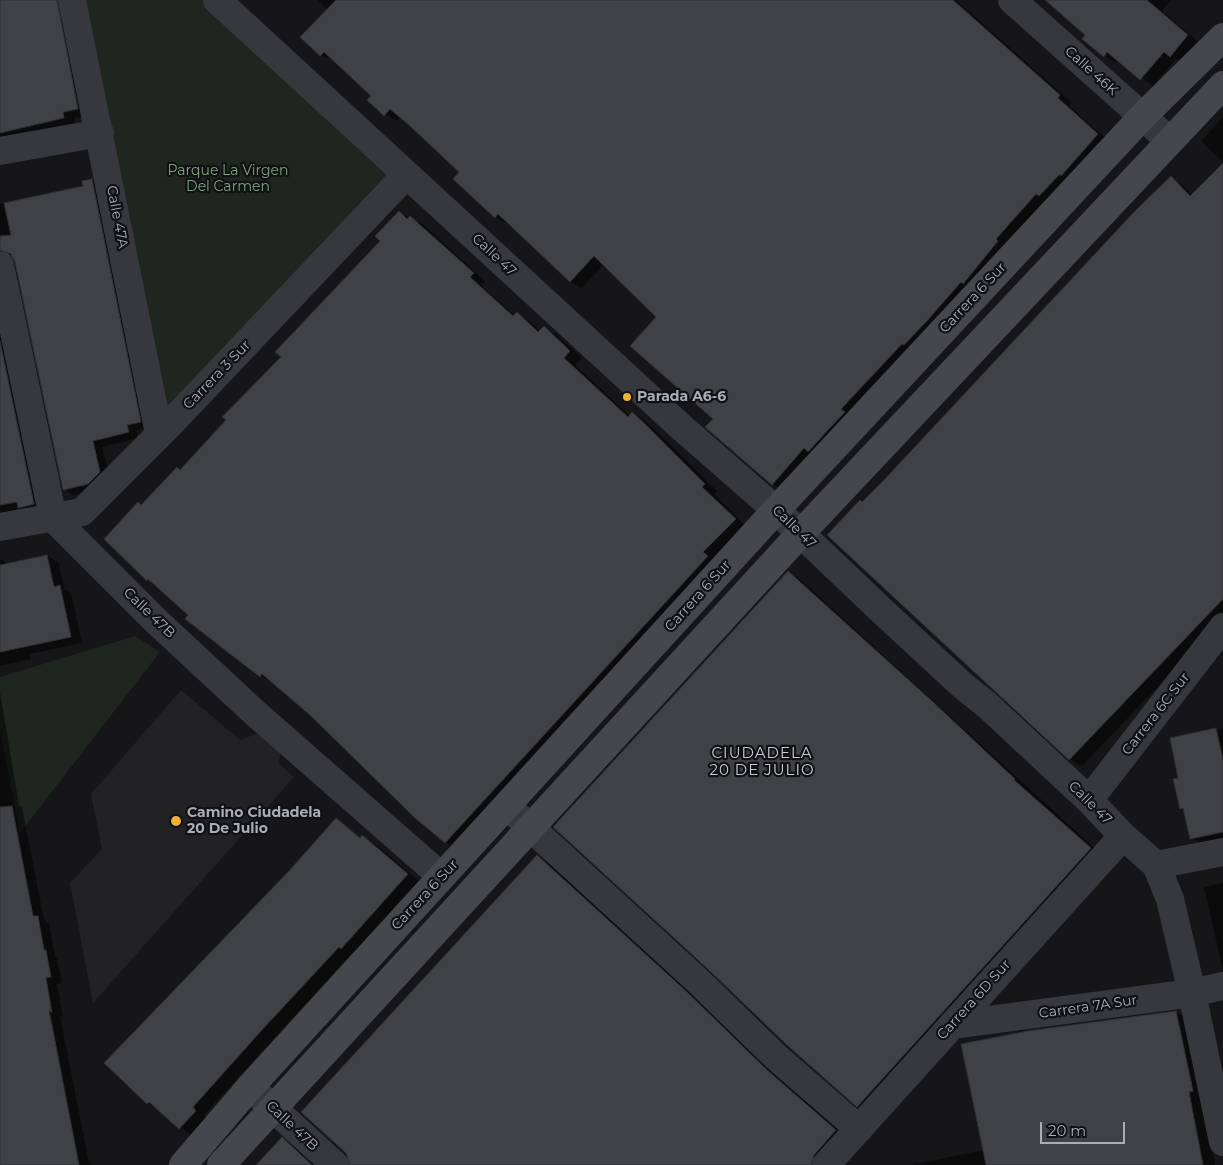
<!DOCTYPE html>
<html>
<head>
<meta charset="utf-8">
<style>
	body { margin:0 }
	#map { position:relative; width:1223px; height:1165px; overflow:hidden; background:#161618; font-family:Montserrat,sans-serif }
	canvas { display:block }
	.scale { position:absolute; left:1040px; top:1122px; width:85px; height:22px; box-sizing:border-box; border:2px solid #a8adb8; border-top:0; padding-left:6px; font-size:15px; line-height:18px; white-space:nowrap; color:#a8adb8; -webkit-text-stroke:4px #111113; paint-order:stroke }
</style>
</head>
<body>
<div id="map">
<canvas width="1223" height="1165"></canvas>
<div class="scale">20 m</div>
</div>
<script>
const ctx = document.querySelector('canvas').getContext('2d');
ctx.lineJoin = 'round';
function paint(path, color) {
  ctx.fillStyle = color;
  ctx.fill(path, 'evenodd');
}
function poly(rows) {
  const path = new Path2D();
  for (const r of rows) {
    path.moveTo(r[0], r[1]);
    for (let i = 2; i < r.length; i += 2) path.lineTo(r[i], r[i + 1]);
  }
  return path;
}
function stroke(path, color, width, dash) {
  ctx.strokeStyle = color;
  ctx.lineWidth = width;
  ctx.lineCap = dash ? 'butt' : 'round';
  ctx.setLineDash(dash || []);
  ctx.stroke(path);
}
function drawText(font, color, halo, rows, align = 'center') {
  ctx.font = font + ' Montserrat,sans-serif';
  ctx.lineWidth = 4.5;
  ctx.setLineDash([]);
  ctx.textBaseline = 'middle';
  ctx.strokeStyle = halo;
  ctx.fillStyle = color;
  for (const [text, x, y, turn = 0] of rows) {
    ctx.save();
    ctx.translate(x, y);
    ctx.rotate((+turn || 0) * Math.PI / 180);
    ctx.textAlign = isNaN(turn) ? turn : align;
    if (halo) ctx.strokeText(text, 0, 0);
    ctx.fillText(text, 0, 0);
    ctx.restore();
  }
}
const built = poly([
	[181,690,240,740,256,734,271,735,281,749,279,764,294,777,93,1003,70,883,102,849,91,794]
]);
const green = poly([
	[72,0,211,0,395,176,158,427],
	[135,636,160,652,20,833,0,731,0,677]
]);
const shadow = poly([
	[0,0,70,0,89,115,74,118,75,124,0,141],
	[318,0,956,0,1072,103,1069,106,1109,141,784,491,772,484,714,419,657,317,604,264,582,288,570,281,509,223,507,224,495,217,461,172,401,117,397,121,385,114,373,96,334,60,321,55,328,10],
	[1041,0,1171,0,1162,11,1199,42,1182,63,1176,59,1153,86,1119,60,1116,63,1104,56,1087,35,1053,5],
	[1223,117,1223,162,1201,141],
	[1223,165,1223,619,1082,766,1070,759,829,534,863,503,1171,178,1183,185,1193,195],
	[92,180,102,186,150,427,137,430,138,438,102,447,110,478,99,489,74,495,64,489,16,261,13,255,8,255,0,259,0,204,85,187],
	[399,213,423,224,485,281,481,285,515,316,517,314,529,321,540,331,544,327,556,334,582,358,575,365,630,416,632,413,644,420,656,431,717,491,714,494,747,527,458,849,446,842,361,762,351,755,330,735,332,733,273,683,261,676,157,585,148,580,106,539,181,471,282,357,382,241],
	[0,301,44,510,0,520],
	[47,556,59,563,64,589,71,593,82,643,30,654,31,659,0,666,0,559,10,564],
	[788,572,800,579,1103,856,871,1113,858,1106,787,1045],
	[0,692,19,805,22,807,44,920,49,924,55,957,57,958,62,983,57,984,63,1018,60,1016,89,1163,93,1165,0,1165],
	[1223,729,1223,841,1204,845,1192,838,1185,811,1181,808,1180,778,1171,739],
	[337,820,361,838,374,843,419,881,354,955,351,954,204,1115,207,1118,191,1135,148,1103,290,872],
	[537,856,550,864,700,1001,778,1077,848,1138,826,1165,351,1165],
	[1223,883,1223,971,1204,887],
	[1176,1012,1189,1019,1215,1165,910,1165,984,1150],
	[282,1139,295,1146,315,1165,258,1165]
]);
const building = poly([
	[0,0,57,0,78,109,63,112,64,118,0,133,0,0],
	[336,0,953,0,1060,95,1058,98,1098,134,1061,176,1060,174,1039,196,1036,194,996,239,998,241,963,284,961,282,926,322,904,345,902,344,841,409,845,412,827,431,808,452,804,448,772,485,705,427,713,419,630,346,656,317,594,256,570,282,498,214,495,218,453,179,459,172,410,126,390,109,384,116,367,100,371,96,324,52,320,56,300,37,336,0],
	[1045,0,1147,0,1188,35,1170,57,1164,52,1140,80,1107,52,1104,57,1082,39,1085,35,1045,0],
	[1223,163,1223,599,1069,760,827,535,860,500,862,502,884,480,1135,211,1171,176,1190,196,1223,163],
	[92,179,141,422,127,425,129,432,93,441,100,472,88,484,63,490,15,262,11,254,0,250,0,236,11,235,4,203,83,186,82,181,92,179],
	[399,211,407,219,410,216,474,273,470,277,513,316,517,312,538,332,544,326,570,351,564,358,628,417,632,412,644,423,705,484,702,487,736,519,703,552,708,556,445,843,415,818,310,715,262,674,260,677,185,619,188,615,148,579,147,581,104,539,138,502,141,505,177,467,180,470,226,420,222,417,281,357,275,352,380,241,375,236,399,211],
	[0,341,34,504,18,508,17,502,0,505,0,341],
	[47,555,54,587,60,585,71,637,0,652,0,565,47,555],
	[788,571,932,701,1015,779,1014,780,1091,848,857,1107,787,1045,709,970,553,827,788,571],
	[1216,728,1223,760,1223,832,1190,839,1183,808,1180,809,1173,779,1178,778,1170,738,1216,728],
	[12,806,33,916,38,916,44,950,46,950,51,977,46,978,52,1013,49,1010,79,1165,0,1165,0,807,12,806],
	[336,818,360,838,362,835,408,874,341,949,339,947,261,1031,193,1107,196,1111,179,1129,149,1102,147,1104,104,1063,289,871,336,818],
	[537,855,687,992,766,1069,836,1130,814,1155,811,1165,350,1165,346,1153,301,1112,537,855],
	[1176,1011,1193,1091,1189,1092,1203,1165,986,1165,961,1044,1028,1031,1176,1011],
	[282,1137,312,1165,256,1165,282,1137]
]);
const street = poly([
	[72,0,159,434],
	[217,0,680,426,776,510,881,610,962,685,987,705,1089,800,1123,836,1156,865,1170,899,1192,993,1223,1142],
	[1012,0,1170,141],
	[0,151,100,133],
	[0,265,53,518,155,620,255,713,441,876],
	[0,527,82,512,168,426,406,175],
	[1089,800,1223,627],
	[507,806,698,981,776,1057,859,1129],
	[1156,865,1223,852],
	[952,1025,1192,993,1223,986],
	[250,1087,335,1165],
	[826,1165,1123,836]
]);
const secondary = poly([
	[183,1165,250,1087,776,510,1142,117,1223,37],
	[221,1165,801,533,1223,85]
]);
const markers = [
	[627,397,5,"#f2b134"],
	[176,821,6,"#f2b134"]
];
const streetNames = [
	["Calle 46K",1091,71,42],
	["Calle 47A",117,217,79],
	["Calle 47",494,255,43],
	["Carrera 6 Sur",973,298,-47],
	["Carrera 3 Sur",217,375,-46],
	["Calle 47",794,527,44],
	["Carrera 6 Sur",698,596,-48],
	["Calle 47B",149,613,44],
	["Carrera 6C Sur",1156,714,-52],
	["Calle 47",1090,803,45],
	["Carrera 6 Sur",425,895,-47],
	["Carrera 6D Sur",974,1000,-48],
	["Carrera 7A Sur",1088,1007,-8],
	["Calle 47B",292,1126,43]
];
const parkNames = [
	["Parque La Virgen",228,171],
	["Del Carmen",228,187]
];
const poiNames = [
	["Parada A6-6",637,397],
	["Camino Ciudadela",187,813],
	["20 De Julio",187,829]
];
const neighbourhoodNames = [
	["CIUDADELA",762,754],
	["20 DE JULIO",762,771]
];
paint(built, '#222225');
paint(green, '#1e261f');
paint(shadow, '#0007');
paint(building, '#404145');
stroke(building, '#303034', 1);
stroke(street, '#37383d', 28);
stroke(secondary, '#45474d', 28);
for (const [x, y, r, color] of markers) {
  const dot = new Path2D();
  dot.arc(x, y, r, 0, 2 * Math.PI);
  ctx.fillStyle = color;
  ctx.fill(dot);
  stroke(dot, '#111113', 2);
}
drawText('14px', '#a8adb8', '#111113', streetNames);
drawText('14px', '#7fa381', '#111113', parkNames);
drawText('bold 14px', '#a8adb8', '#111113', poiNames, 'left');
ctx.letterSpacing = '1px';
drawText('15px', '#c9ccd4', '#111113', neighbourhoodNames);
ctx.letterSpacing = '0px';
</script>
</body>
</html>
